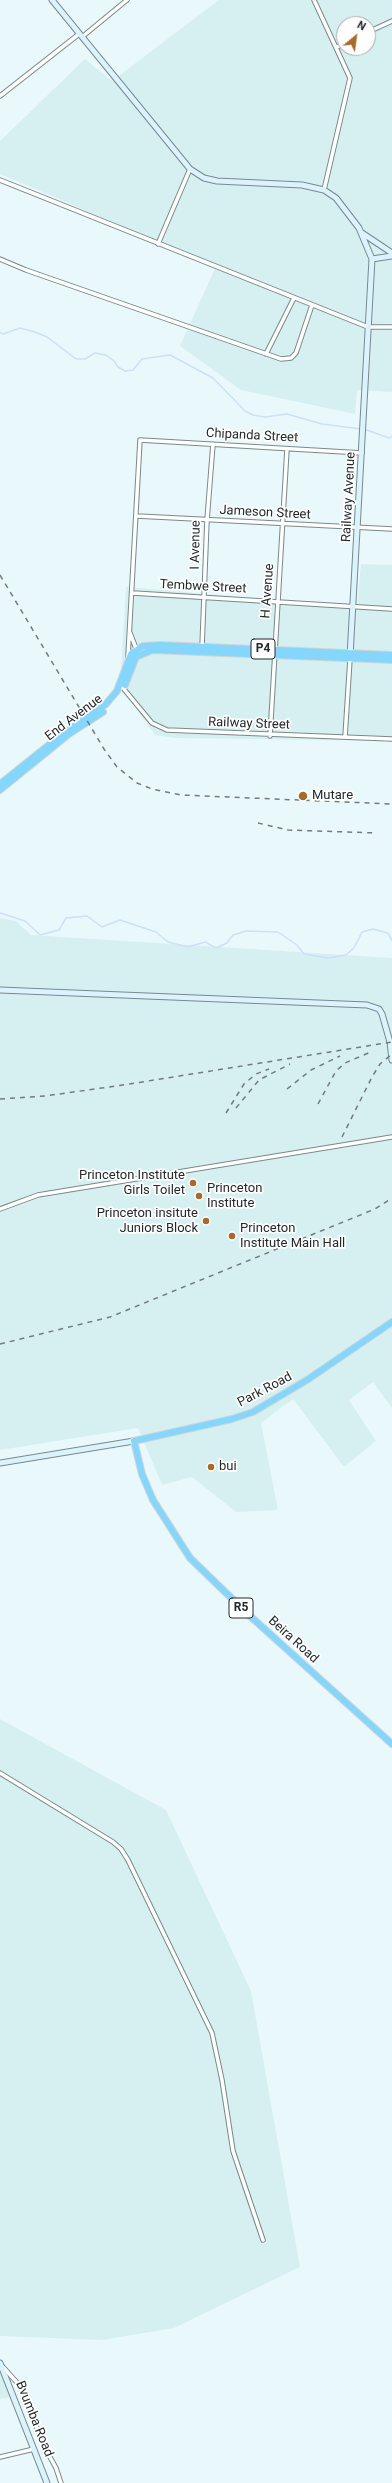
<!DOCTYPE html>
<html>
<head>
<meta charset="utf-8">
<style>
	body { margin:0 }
	#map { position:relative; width:392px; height:2483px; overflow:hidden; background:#e9f9fb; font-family:Roboto,sans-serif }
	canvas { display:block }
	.north { position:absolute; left:336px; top:16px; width:40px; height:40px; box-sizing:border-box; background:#fff; border:1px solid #a7aaaa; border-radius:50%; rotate:29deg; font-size:11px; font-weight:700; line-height:16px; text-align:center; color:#242a2b }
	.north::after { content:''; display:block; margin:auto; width:14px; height:18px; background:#a66b2c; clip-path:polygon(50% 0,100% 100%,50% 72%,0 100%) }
</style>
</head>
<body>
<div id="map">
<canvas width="392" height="2483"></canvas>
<div class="north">N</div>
</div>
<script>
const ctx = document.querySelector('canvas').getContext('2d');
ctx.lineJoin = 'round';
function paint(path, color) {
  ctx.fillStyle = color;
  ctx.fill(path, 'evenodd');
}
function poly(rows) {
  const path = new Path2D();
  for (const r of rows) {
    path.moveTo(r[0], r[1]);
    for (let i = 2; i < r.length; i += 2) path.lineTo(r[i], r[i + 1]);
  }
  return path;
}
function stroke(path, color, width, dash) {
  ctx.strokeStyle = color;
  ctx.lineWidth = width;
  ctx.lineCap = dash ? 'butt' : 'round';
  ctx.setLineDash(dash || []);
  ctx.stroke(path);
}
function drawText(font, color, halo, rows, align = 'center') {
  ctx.font = font + ' Roboto,sans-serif';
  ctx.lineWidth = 3.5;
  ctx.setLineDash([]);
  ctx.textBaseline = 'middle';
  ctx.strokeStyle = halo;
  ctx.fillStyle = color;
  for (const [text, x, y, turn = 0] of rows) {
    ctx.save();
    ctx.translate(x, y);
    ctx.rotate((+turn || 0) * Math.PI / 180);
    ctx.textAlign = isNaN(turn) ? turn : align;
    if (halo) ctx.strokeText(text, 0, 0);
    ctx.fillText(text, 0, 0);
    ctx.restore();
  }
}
const built = poly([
	[219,0,392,0,392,392,357,390,355,414,241,390,180,346,216,266,0,174,0,141,85,59,112,81],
	[344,24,368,24,368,48,344,48],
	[361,564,392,565,392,741,174,738,155,735,120,686,126,587,357,607],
	[0,918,16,921,31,935,392,958,392,1408,373,1382,349,1400,376,1441,344,1467,293,1399,261,1423,278,1510,236,1512,192,1477,162,1485,138,1428,0,1450],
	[0,1719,166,1810,251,1991,300,2267,174,2328,102,2340,0,2336],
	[0,2370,12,2397,0,2399]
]);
const stream = poly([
	[0,332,3,334,20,328,35,332,47,337,76,359,85,359,95,353,106,355,114,361,118,367,125,371,133,370,142,359,170,355,213,378,245,411,253,415,265,417,287,414,322,424,361,429],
	[364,429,389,438,392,436],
	[0,913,25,921,40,935,59,930,66,918,87,916,102,927,120,920,156,932,168,942,188,947,205,942,216,948,227,943,233,935,246,931,278,932,297,945,304,954,328,958,346,955,354,948,362,932,373,929,388,933,392,941]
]);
const street = poly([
	[314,0,350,78,324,190],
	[368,32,392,21],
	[82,37,127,0],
	[337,47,344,44],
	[0,96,79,34],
	[0,180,368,327,392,327],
	[158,244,190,169],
	[0,259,26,270,281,359,291,358,296,353,312,305],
	[266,354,294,298],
	[137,516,392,529],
	[133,593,392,609],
	[130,633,137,651],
	[202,647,207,520,213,444],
	[128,656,140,440,362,453],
	[123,688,152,723,167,730,392,739],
	[270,736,287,449],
	[345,737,350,659],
	[0,1209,38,1195,392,1137],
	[0,1773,113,1842,121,1849,128,1860,212,2033,222,2080,233,2151,263,2240],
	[3,2367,21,2387,44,2446,56,2468,61,2483],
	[0,2457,34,2449]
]);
const secondary = poly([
	[52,0,190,169,204,178,217,181,302,185,324,190,336,198,359,228,372,259,350,656],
	[362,233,392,253],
	[372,259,392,256],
	[0,990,367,1005,379,1009,382,1014,390,1042,392,1060],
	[0,1463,134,1441],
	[0,2363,47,2483]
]);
const highway = poly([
	[125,685,136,657,152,650,392,660],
	[0,784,60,736,106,704,117,691,131,654,143,646,161,645,392,655],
	[0,790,69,734,103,712],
	[392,1322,307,1380,253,1412,232,1419,134,1441,142,1474,153,1500,190,1558,250,1616,392,1744]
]);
const rail = poly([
	[0,575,104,749,117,767,137,783,152,789,181,795,392,804],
	[258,823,288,830,376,833],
	[287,1089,311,1070,340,1056],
	[0,1099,45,1096,123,1085,392,1042],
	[318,1104,336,1071,345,1063,373,1051],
	[236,1108,259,1080,290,1064],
	[226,1113,244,1084,256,1074,269,1069],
	[342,1137,372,1077,380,1064,392,1054],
	[0,1344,110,1317,375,1209,392,1198]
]);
const markers = [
	[303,796,5,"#a66b2c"],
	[193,1183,4,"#a66b2c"],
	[199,1196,4,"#a66b2c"],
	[206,1221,4,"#a66b2c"],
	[232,1236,4,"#a66b2c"],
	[211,1467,4,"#a66b2c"]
];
const shields = [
	[263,649,24],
	[241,1608,24]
];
const shieldNames = [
	["P4",263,649],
	["R5",241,1608]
];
const streetNames = [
	["Chipanda Street",252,436,3],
	["Railway Avenue",349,497,-87],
	["Jameson Street",265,513,3],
	["I Avenue",196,545,-89],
	["Tembwe Street",203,587,3],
	["H Avenue",268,591,-86],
	["End Avenue",74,718,-37],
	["Railway Street",249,724,2],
	["Park Road",265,1390,-28],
	["Beira Road",293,1640,42],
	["Bvumba Road",34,2419,68]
];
const poiNames = [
	["Mutare",312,796],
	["Princeton Institute",185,1176,"right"],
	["Girls Toilet",185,1191,"right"],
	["Princeton",207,1189],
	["Institute",207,1204],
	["Princeton insitute",198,1214,"right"],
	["Juniors Block",198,1229,"right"],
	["Princeton",240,1229],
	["Institute Main Hall",240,1244],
	["bui",219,1467]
];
paint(built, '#d6f0f2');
stroke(stream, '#ccdffd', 1.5);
stroke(street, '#7a898a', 5.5);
stroke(secondary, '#7a898a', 7);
stroke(highway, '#d3d4d5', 8);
stroke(street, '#fff', 3.5);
stroke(secondary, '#daf3fe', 5);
stroke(highway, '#85d6fd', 6);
stroke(rail, '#727c7d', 1.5, [5, 5]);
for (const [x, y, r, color] of markers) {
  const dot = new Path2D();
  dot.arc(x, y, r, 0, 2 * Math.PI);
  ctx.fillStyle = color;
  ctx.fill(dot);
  stroke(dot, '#fff', 1.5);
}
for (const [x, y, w] of shields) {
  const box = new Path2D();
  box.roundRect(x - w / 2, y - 10, w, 20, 3);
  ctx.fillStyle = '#fff';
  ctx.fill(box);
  stroke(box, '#242a2b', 1);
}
drawText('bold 12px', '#242a2b', null, shieldNames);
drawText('13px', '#242a2b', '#fff', streetNames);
drawText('13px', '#242a2b', '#fff', poiNames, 'left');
</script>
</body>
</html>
